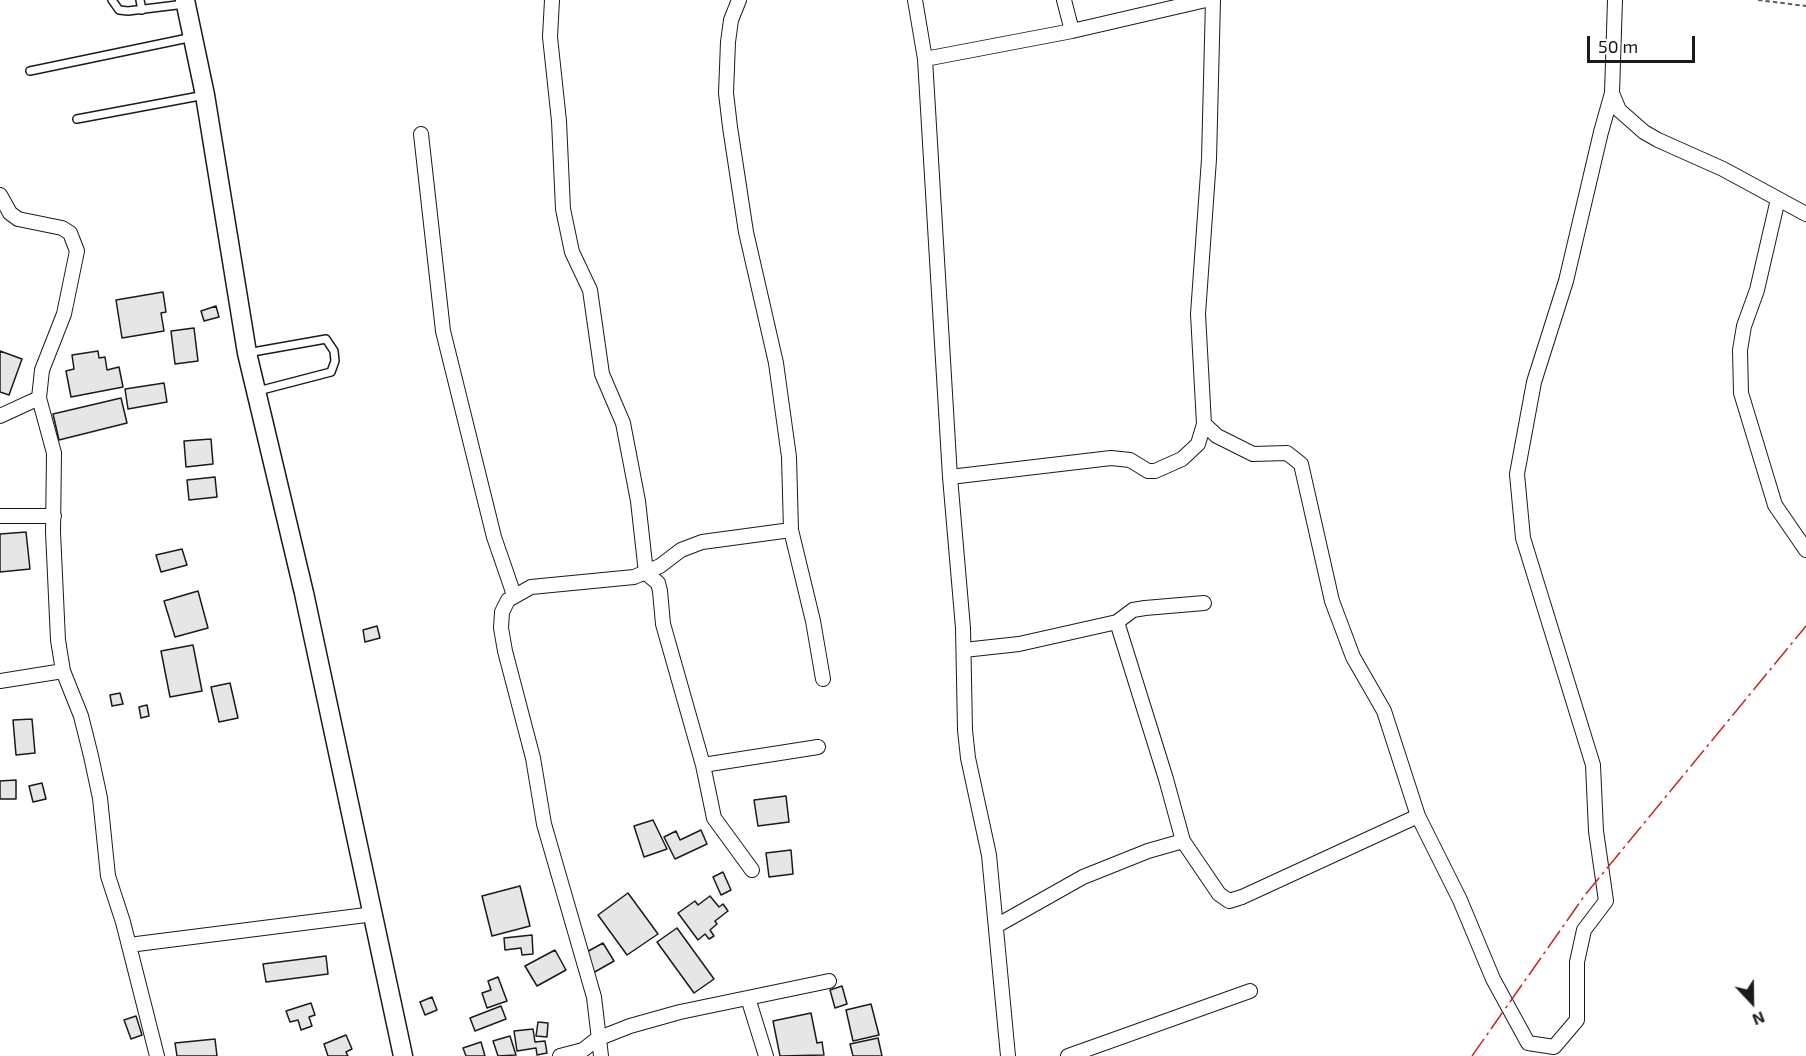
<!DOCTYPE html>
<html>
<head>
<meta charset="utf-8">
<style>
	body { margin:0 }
	#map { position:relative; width:1806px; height:1056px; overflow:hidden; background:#fff; font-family:"Exo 2",sans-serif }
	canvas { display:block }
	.north { position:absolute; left:1722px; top:972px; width:60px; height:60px; -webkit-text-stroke:4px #fff; paint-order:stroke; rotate:158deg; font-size:16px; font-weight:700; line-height:24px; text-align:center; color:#1a1a1a }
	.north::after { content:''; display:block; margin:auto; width:21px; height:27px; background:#1a1a1a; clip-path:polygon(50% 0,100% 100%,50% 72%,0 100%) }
	.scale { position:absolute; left:1587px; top:36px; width:108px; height:27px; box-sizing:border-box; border:3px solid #1a1a1a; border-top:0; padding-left:8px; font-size:18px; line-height:21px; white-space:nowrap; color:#1a1a1a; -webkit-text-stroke:4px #fff; paint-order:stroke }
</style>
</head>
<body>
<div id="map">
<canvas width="1806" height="1056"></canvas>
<div class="north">N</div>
<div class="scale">50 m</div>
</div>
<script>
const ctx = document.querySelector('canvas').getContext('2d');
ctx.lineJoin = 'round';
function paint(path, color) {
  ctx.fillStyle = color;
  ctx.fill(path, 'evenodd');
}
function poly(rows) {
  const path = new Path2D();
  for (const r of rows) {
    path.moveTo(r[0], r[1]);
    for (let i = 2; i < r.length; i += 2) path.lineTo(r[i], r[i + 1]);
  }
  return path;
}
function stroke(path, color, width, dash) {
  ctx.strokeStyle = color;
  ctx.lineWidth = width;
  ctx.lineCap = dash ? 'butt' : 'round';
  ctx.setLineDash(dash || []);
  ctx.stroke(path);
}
const building = poly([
	[163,292,166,312,161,313,164,331,122,338,116,300,163,292],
	[216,306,219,317,204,321,201,311,216,306],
	[194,328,198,361,175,364,171,331,194,328],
	[0,351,22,359,9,395,0,392,0,351],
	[98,351,99,358,105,357,107,370,119,367,123,387,71,397,66,371,74,369,72,355,98,351],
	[164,383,167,402,128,409,125,389,164,383],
	[121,398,127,423,59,440,53,414,121,398],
	[211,439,213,464,186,467,184,441,211,439],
	[215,477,217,497,189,500,187,480,215,477],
	[26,532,30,569,0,572,0,534,26,532],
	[182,549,187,565,161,572,156,555,182,549],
	[198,591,208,628,175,637,164,601,198,591],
	[377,626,380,638,365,642,363,630,377,626],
	[193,645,202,691,170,697,161,651,193,645],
	[230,683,238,718,219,722,211,687,230,683],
	[120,693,123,704,112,706,110,695,120,693],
	[147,705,149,716,141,718,139,707,147,705],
	[32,719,35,753,16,755,13,720,32,719],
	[16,780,16,799,0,799,0,781,16,780],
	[42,783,46,799,33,802,29,786,42,783],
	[786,796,789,822,758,826,754,800,786,796],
	[653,820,667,849,644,857,634,826,653,820],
	[701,830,707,844,675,859,664,837,676,831,680,840,701,830],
	[791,850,793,874,769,877,766,853,791,850],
	[723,872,731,890,721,895,713,877,723,872],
	[520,886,530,926,492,936,482,896,520,886],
	[628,893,658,934,627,955,598,915,628,893],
	[710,896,719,907,723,904,728,911,715,921,717,924,710,930,714,936,709,939,705,934,698,940,678,913,695,901,698,905,710,896],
	[677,928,714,979,694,993,657,942,677,928],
	[532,935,533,954,522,955,521,948,505,950,504,938,532,935],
	[603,943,614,961,593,973,583,954,603,943],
	[555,950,566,970,537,986,525,966,555,950],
	[326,956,328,974,266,982,263,964,326,956],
	[498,977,507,1001,487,1008,482,993,491,990,488,981,498,977],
	[842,986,847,1004,835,1008,830,990,842,986],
	[432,997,437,1010,425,1015,420,1002,432,997],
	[311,1003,315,1015,309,1017,312,1026,301,1030,298,1020,290,1022,286,1011,311,1003],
	[871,1004,879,1035,853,1041,846,1010,871,1004],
	[501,1006,506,1019,475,1031,470,1018,501,1006],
	[811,1013,817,1043,822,1042,824,1055,780,1056,773,1021,811,1013],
	[136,1016,142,1035,131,1039,124,1020,136,1016],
	[538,1022,548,1023,547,1037,536,1036,538,1022],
	[533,1029,535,1042,545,1041,547,1053,537,1055,536,1048,517,1051,514,1031,533,1029],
	[346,1035,352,1049,346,1052,348,1056,328,1056,324,1044,346,1035],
	[510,1036,516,1055,498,1056,493,1041,510,1036],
	[878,1038,882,1056,853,1056,850,1044,878,1038],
	[215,1039,217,1056,177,1056,175,1043,215,1039],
	[481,1042,485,1056,466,1056,463,1048,481,1042]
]);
const path = poly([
	[1758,0,1806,6]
]);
const lane = poly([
	[112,0,119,10,128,11,185,4],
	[140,0,142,10],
	[30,71,193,37],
	[77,119,205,95],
	[247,353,326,339,334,351,335,361,331,372,258,391]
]);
const street = poly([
	[552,0,550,37,559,121,563,209,572,252,590,290,602,374,623,423,638,501,646,573,658,583,660,591,663,624,703,765,714,818,752,870],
	[739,0,731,20,728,42,726,93,730,127,746,232,776,363,789,457,791,530,813,621,823,679],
	[915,0,925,59,950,477,963,628,965,730,968,758,989,855,1008,1056],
	[1064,0,1072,31],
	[1615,0,1612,93,1619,110,1644,132,1658,140,1723,169,1806,214],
	[925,59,1072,31,1206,0],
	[421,134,443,331,494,537,514,595],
	[0,195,10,213,18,219,62,228,70,233,77,251,64,314,42,370,39,398,54,453,53,532,58,640,63,671,81,716,91,756,100,798,108,876,123,922,157,1056],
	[1778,199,1757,290,1744,326,1740,350,1741,393,1775,505,1806,550],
	[0,416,39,398],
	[1204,424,1217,436,1253,454,1287,453,1301,464,1332,601,1353,657,1384,711,1418,816,1460,900,1493,979,1528,1043,1554,1047,1577,1020,1577,962,1584,930,1606,901,1596,831,1593,765,1523,538,1517,474,1534,382,1566,281,1601,132,1612,93],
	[950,477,1111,458,1130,460,1148,471,1155,471,1182,459,1198,444,1204,424,1198,314,1209,159,1213,0],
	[0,516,54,516],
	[1117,622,1166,779,1183,841,1219,894,1229,901,1242,897,1418,816],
	[964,650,1019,644,1117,622,1133,610,1145,608,1204,603],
	[0,681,63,671],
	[703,765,818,747],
	[996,926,1083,877,1148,851,1183,841],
	[129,945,374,914],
	[748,998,766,1056],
	[560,1056,583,1050,597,1039,630,1026,680,1012,829,981],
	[601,1056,594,997,544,824,533,758,505,651,501,628,502,612,508,600,531,587,634,577,660,566,681,550,702,542,791,530],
	[1068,1056,1250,991]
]);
const secondary = poly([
	[185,0,205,95,247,353,304,593,403,1056]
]);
const power = poly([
	[1472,1056,1585,895,1806,626]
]);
paint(building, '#e6e6e6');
stroke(building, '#1a1a1a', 1.5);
stroke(lane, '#1a1a1a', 10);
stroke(street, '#1a1a1a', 16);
stroke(secondary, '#1a1a1a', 21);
stroke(path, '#5f5f5f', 2, [4.5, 3]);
stroke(lane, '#fff', 7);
stroke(street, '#fff', 14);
stroke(secondary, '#fff', 18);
stroke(power, '#c62828', 1.5, [21, 4.5, 3, 4.5]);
</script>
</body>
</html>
